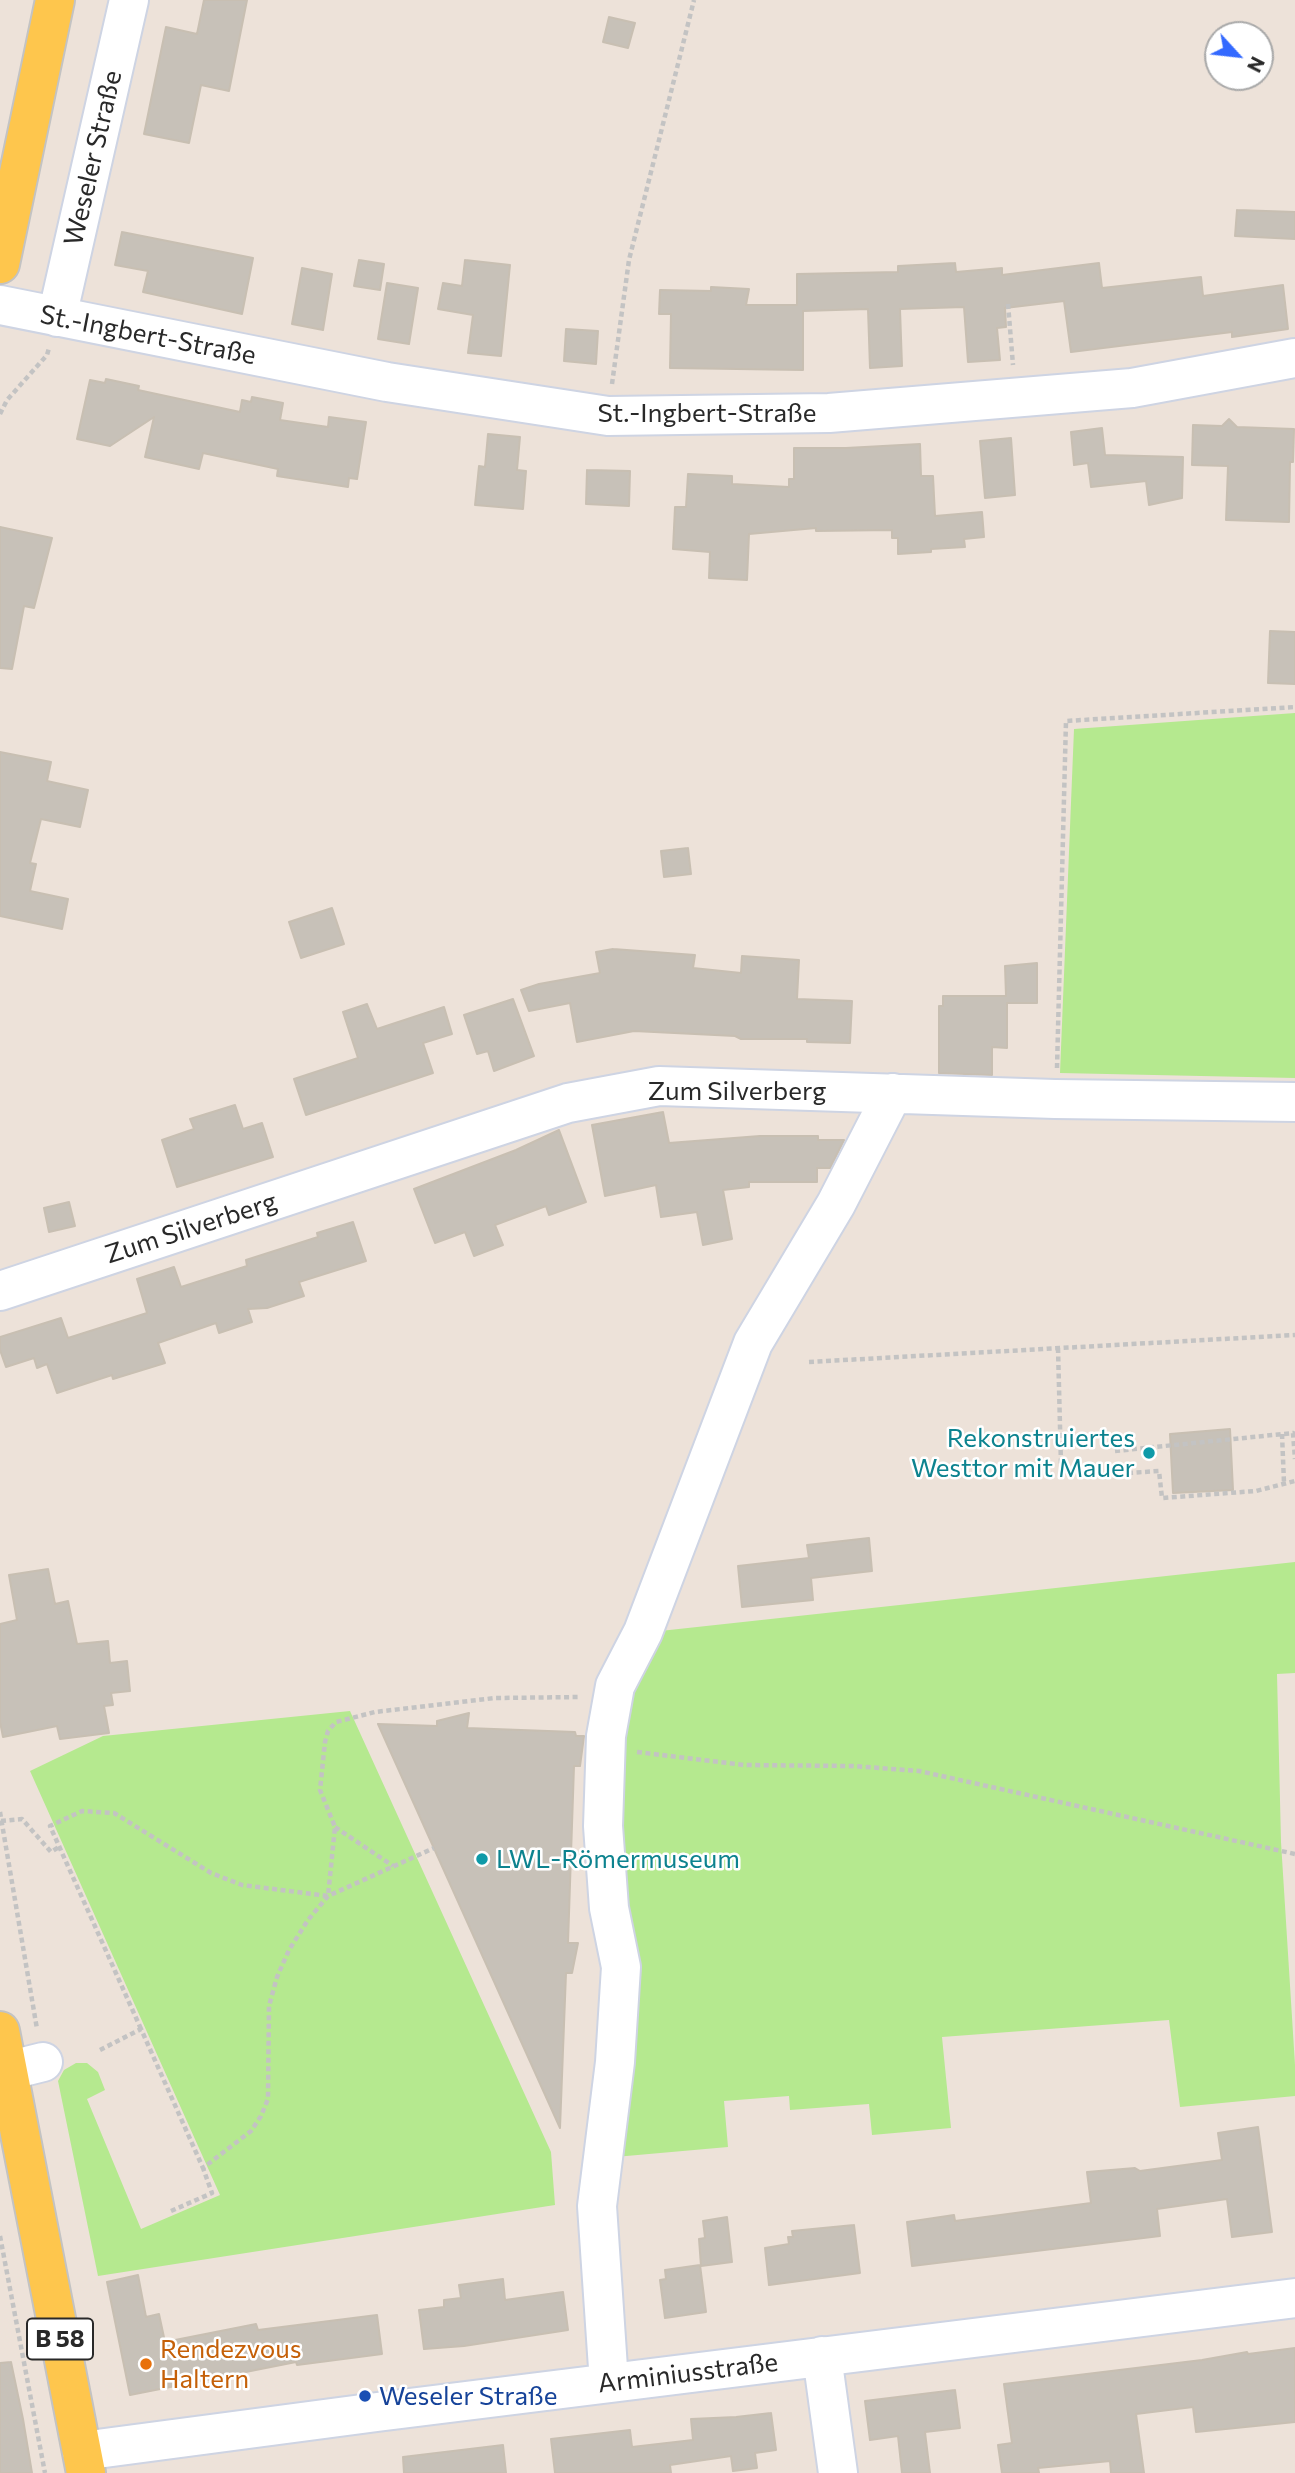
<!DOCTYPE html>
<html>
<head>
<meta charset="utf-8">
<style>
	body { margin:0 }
	#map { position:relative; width:1295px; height:2473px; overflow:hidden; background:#ede2d9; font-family:Commissioner,sans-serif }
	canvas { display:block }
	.north { position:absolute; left:1204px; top:21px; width:70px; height:70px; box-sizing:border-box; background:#fff; border:2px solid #a9a9a9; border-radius:50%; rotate:117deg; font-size:19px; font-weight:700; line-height:28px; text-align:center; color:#292929 }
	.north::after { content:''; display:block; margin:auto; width:24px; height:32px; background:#3369ff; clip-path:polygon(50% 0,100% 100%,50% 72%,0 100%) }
</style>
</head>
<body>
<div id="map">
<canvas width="1295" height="2473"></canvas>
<div class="north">N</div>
</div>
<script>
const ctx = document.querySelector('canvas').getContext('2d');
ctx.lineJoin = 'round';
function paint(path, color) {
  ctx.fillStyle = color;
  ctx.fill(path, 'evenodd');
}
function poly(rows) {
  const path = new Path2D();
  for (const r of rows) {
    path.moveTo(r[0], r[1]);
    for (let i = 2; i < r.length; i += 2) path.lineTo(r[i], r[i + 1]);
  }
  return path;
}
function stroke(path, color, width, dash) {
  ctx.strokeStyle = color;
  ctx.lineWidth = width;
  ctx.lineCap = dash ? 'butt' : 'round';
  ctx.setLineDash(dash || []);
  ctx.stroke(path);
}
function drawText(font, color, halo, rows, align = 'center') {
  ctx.font = font + ' Commissioner,sans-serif';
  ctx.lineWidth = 5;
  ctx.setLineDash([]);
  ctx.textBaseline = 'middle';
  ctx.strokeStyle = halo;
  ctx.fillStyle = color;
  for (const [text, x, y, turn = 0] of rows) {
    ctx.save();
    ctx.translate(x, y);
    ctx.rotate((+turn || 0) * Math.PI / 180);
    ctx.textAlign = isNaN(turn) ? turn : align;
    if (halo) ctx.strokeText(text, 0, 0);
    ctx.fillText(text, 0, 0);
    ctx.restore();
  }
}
const green = poly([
	[1295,713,1295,1078,1060,1073,1074,729],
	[1295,1562,1295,1673,1277,1674,1281,1842,1295,2065,1295,2096,1180,2107,1169,2020,942,2037,951,2128,872,2135,869,2104,790,2110,789,2096,724,2101,728,2147,615,2157,615,1737,651,1632],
	[350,1711,551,2152,555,2205,98,2276,58,2081,64,2070,76,2063,87,2063,98,2072,105,2090,87,2099,141,2229,220,2195,30,1771,103,1736]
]);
const building = poly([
	[204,0,247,0,229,91,201,85,189,143,144,134,166,27,197,34,204,0],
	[609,17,635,23,628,48,603,42,609,17],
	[1237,210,1295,212,1295,239,1235,236,1237,210],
	[122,232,253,258,242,314,143,292,148,271,115,265,122,232],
	[359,260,384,264,380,290,354,286,359,260],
	[465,260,510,265,501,356,468,353,473,315,438,309,443,283,462,286,465,260],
	[955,263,956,272,1002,268,1002,275,1099,263,1102,288,1201,277,1203,296,1283,285,1288,329,1232,337,1232,332,1071,352,1064,301,1005,308,1006,327,997,328,1000,360,968,362,964,307,900,309,902,366,870,368,868,309,803,311,803,370,670,368,671,314,659,314,660,290,711,291,711,287,749,289,746,305,797,305,797,274,898,272,898,266,955,263],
	[302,268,332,274,323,330,292,324,302,268],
	[387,283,418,288,409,344,378,339,387,283],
	[566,329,598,331,596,364,564,361,566,329],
	[106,379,139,386,138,390,240,412,242,400,251,402,252,397,283,403,280,420,328,427,329,417,366,422,357,479,349,478,348,487,277,476,278,469,203,453,199,469,145,457,154,417,110,446,77,439,90,380,105,383,106,379],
	[1229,419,1237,427,1294,429,1293,462,1290,462,1289,522,1226,520,1228,466,1192,465,1193,425,1222,426,1229,419],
	[1102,428,1105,455,1183,457,1182,498,1149,505,1146,481,1091,487,1088,463,1074,465,1071,432,1102,428],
	[488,434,520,437,517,470,526,471,523,509,475,505,479,466,485,467,488,434],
	[1011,438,1015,495,985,498,980,441,1011,438],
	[920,444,921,476,933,476,935,516,982,512,984,537,964,539,965,547,931,549,931,552,898,554,898,538,892,538,892,530,816,531,816,528,749,534,747,580,709,578,710,552,673,549,675,507,686,507,688,474,732,476,732,484,789,487,789,479,794,479,794,448,846,448,920,444],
	[587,470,630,471,629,506,586,504,587,470],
	[0,527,52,538,34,608,24,606,12,669,0,668,0,527],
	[1270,631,1295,632,1295,684,1268,683,1270,631],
	[0,752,51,762,47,781,88,790,80,827,41,819,30,863,36,864,30,891,68,899,62,929,0,916,0,752],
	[688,848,691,874,664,877,661,851,688,848],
	[332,908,344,944,301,958,289,922,332,908],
	[613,949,695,955,693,968,741,973,742,956,799,960,797,999,852,1001,850,1043,807,1042,807,1039,741,1039,735,1036,634,1031,577,1042,570,1003,529,1011,521,990,539,984,600,973,596,952,613,949],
	[1037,963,1037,1003,1007,1003,1007,1048,992,1047,992,1075,939,1073,939,1006,943,1006,943,996,1006,996,1005,966,1037,963],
	[513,999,534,1056,494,1071,488,1051,477,1054,464,1015,513,999],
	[367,1004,377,1029,444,1007,452,1034,423,1043,433,1073,306,1115,294,1079,358,1058,343,1012,367,1004],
	[235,1105,243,1129,262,1123,273,1157,177,1187,162,1140,194,1129,190,1119,235,1105],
	[663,1112,669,1143,760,1136,818,1136,818,1140,844,1140,830,1168,817,1168,817,1182,749,1182,749,1187,723,1190,732,1239,703,1245,697,1212,661,1217,656,1185,605,1196,592,1125,663,1112],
	[559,1130,586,1202,549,1215,546,1206,495,1225,503,1245,474,1256,465,1232,435,1243,414,1189,516,1150,559,1130],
	[69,1202,75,1226,49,1232,44,1208,69,1202],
	[353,1222,366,1261,299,1282,304,1296,267,1308,248,1309,252,1322,219,1333,216,1323,158,1343,165,1363,113,1379,112,1375,57,1393,47,1364,37,1368,34,1358,6,1367,0,1350,0,1337,61,1318,68,1338,147,1313,137,1279,174,1267,181,1287,247,1266,246,1260,318,1237,317,1233,353,1222],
	[1230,1429,1233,1490,1173,1493,1170,1434,1230,1429],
	[869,1538,872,1571,811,1578,813,1600,742,1607,738,1566,809,1558,807,1545,869,1538],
	[48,1569,55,1604,68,1601,77,1644,108,1641,110,1663,127,1661,130,1691,111,1693,113,1705,104,1706,109,1733,60,1739,57,1726,3,1737,0,1722,0,1624,17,1620,9,1575,48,1569],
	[469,1713,467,1728,575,1732,576,1736,584,1736,580,1766,574,1766,568,1943,578,1943,572,1973,566,1973,560,2128,378,1724,437,1726,437,1721,469,1713],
	[1258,2127,1272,2232,1232,2237,1227,2199,1157,2209,1160,2236,912,2266,907,2222,954,2215,955,2221,1091,2203,1087,2172,1135,2168,1140,2171,1222,2160,1218,2133,1258,2127],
	[727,2217,732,2262,701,2266,699,2239,705,2238,703,2221,727,2217],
	[854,2225,860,2273,769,2285,765,2248,789,2244,788,2237,793,2237,792,2231,854,2225],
	[700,2265,706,2312,665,2318,660,2280,666,2279,665,2270,700,2265],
	[138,2275,146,2317,159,2314,165,2342,256,2324,258,2330,377,2315,382,2354,297,2365,296,2362,130,2395,107,2282,138,2275],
	[503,2279,505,2300,563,2292,568,2330,464,2346,424,2349,419,2310,444,2307,444,2300,461,2298,459,2285,503,2279],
	[1295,2348,1295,2422,1196,2432,1193,2407,1136,2414,1144,2473,1111,2473,1110,2461,1038,2468,1039,2473,1002,2473,998,2445,1012,2443,1004,2384,1202,2360,1247,2352,1248,2354,1295,2348],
	[11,2362,23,2419,32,2473,0,2473,0,2363,11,2362],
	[955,2390,960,2428,925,2432,930,2473,902,2473,898,2436,870,2440,865,2401,955,2390],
	[771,2413,776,2450,755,2453,757,2468,733,2471,731,2456,670,2465,671,2473,555,2473,551,2439,630,2430,632,2447,693,2440,691,2419,736,2417,771,2413],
	[503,2445,506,2473,404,2473,403,2457,503,2445]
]);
const path = poly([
	[1008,304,1013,365],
	[612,384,629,260,694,0],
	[0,414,7,400,47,355,49,348],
	[1057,1068,1066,721,1295,707],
	[1058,1348,1061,1465,1081,1476,1159,1471,1162,1498,1256,1491,1295,1481],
	[809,1362,1295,1335],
	[1282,1434,1284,1483],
	[1115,1451,1293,1433,1295,1459],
	[637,1752,744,1765,853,1766,919,1771,1295,1854],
	[0,1812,37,2029],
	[1,1821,22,1819,51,1852,59,1847],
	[335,1827,393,1866],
	[141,2029,50,1826,82,1811,114,1813,211,1873,242,1885,328,1896,335,1827,320,1790,325,1742,328,1731,336,1722,375,1712,495,1698,580,1697],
	[100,2050,141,2029,203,2168,251,2131,261,2116,268,2099,269,2006,277,1977,289,1950,308,1920,328,1896,434,1848],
	[171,2211,212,2193,203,2168],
	[0,2236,45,2473]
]);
const minor = poly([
	[0,305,387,382,608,416,829,413,1132,388,1295,358],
	[57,317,129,0],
	[0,1291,568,1103,659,1086,1055,1099,1295,1102],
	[7,2071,43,2062],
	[822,2356,838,2473],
	[609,2383,597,2206,615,2062,621,1967,609,1908,603,1826,606,1736,615,1686,643,1632,753,1343,836,1204,893,1093],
	[82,2451,377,2412,1295,2298]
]);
const major = poly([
	[0,264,55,0],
	[0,2031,86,2473]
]);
const markers = [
	[1149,1453,7,"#0f9aa8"],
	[482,1859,7,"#0f9aa8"],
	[146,2364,7,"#e8710a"],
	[365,2396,7,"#1a4fb4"]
];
const shields = [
	[60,2339,66]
];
const shieldNames = [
	["B 58",60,2339]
];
const streetNames = [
	["Weseler Straße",93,158,-77],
	["St.-Ingbert-Straße",148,335,11],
	["St.-Ingbert-Straße",707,413],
	["Zum Silverberg",737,1091],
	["Zum Silverberg",191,1228,-18],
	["Arminiusstraße",688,2373,-7]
];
const cultureNames = [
	["Rekonstruiertes",1135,1438],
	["Westtor mit Mauer",1135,1468],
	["LWL-Römermuseum",496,1859,"left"]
];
const foodNames = [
	["Rendezvous",160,2349],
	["Haltern",160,2379]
];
const transitNames = [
	["Weseler Straße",379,2396]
];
paint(green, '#b5e98f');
paint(building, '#c7c1b8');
stroke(building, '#c8bfb2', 2);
stroke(minor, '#ced4e3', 42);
stroke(major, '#c3c3c3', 42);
stroke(path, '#c3c3c3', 4.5, [5, 3.5]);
stroke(minor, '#fff', 38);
stroke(major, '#fec64d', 38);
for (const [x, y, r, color] of markers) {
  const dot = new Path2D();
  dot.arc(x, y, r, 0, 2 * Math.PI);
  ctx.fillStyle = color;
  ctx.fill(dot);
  stroke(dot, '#fff', 2.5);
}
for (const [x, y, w] of shields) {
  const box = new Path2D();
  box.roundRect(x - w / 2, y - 20.5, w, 41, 5);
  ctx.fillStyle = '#fff';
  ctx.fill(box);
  stroke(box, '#292929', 2);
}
drawText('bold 24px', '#292929', null, shieldNames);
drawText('26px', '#292929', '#fff', streetNames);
drawText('26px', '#0d838f', '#fff', cultureNames, 'right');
drawText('26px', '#c56008', '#fff', foodNames, 'left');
drawText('26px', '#164399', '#fff', transitNames, 'left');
</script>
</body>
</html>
